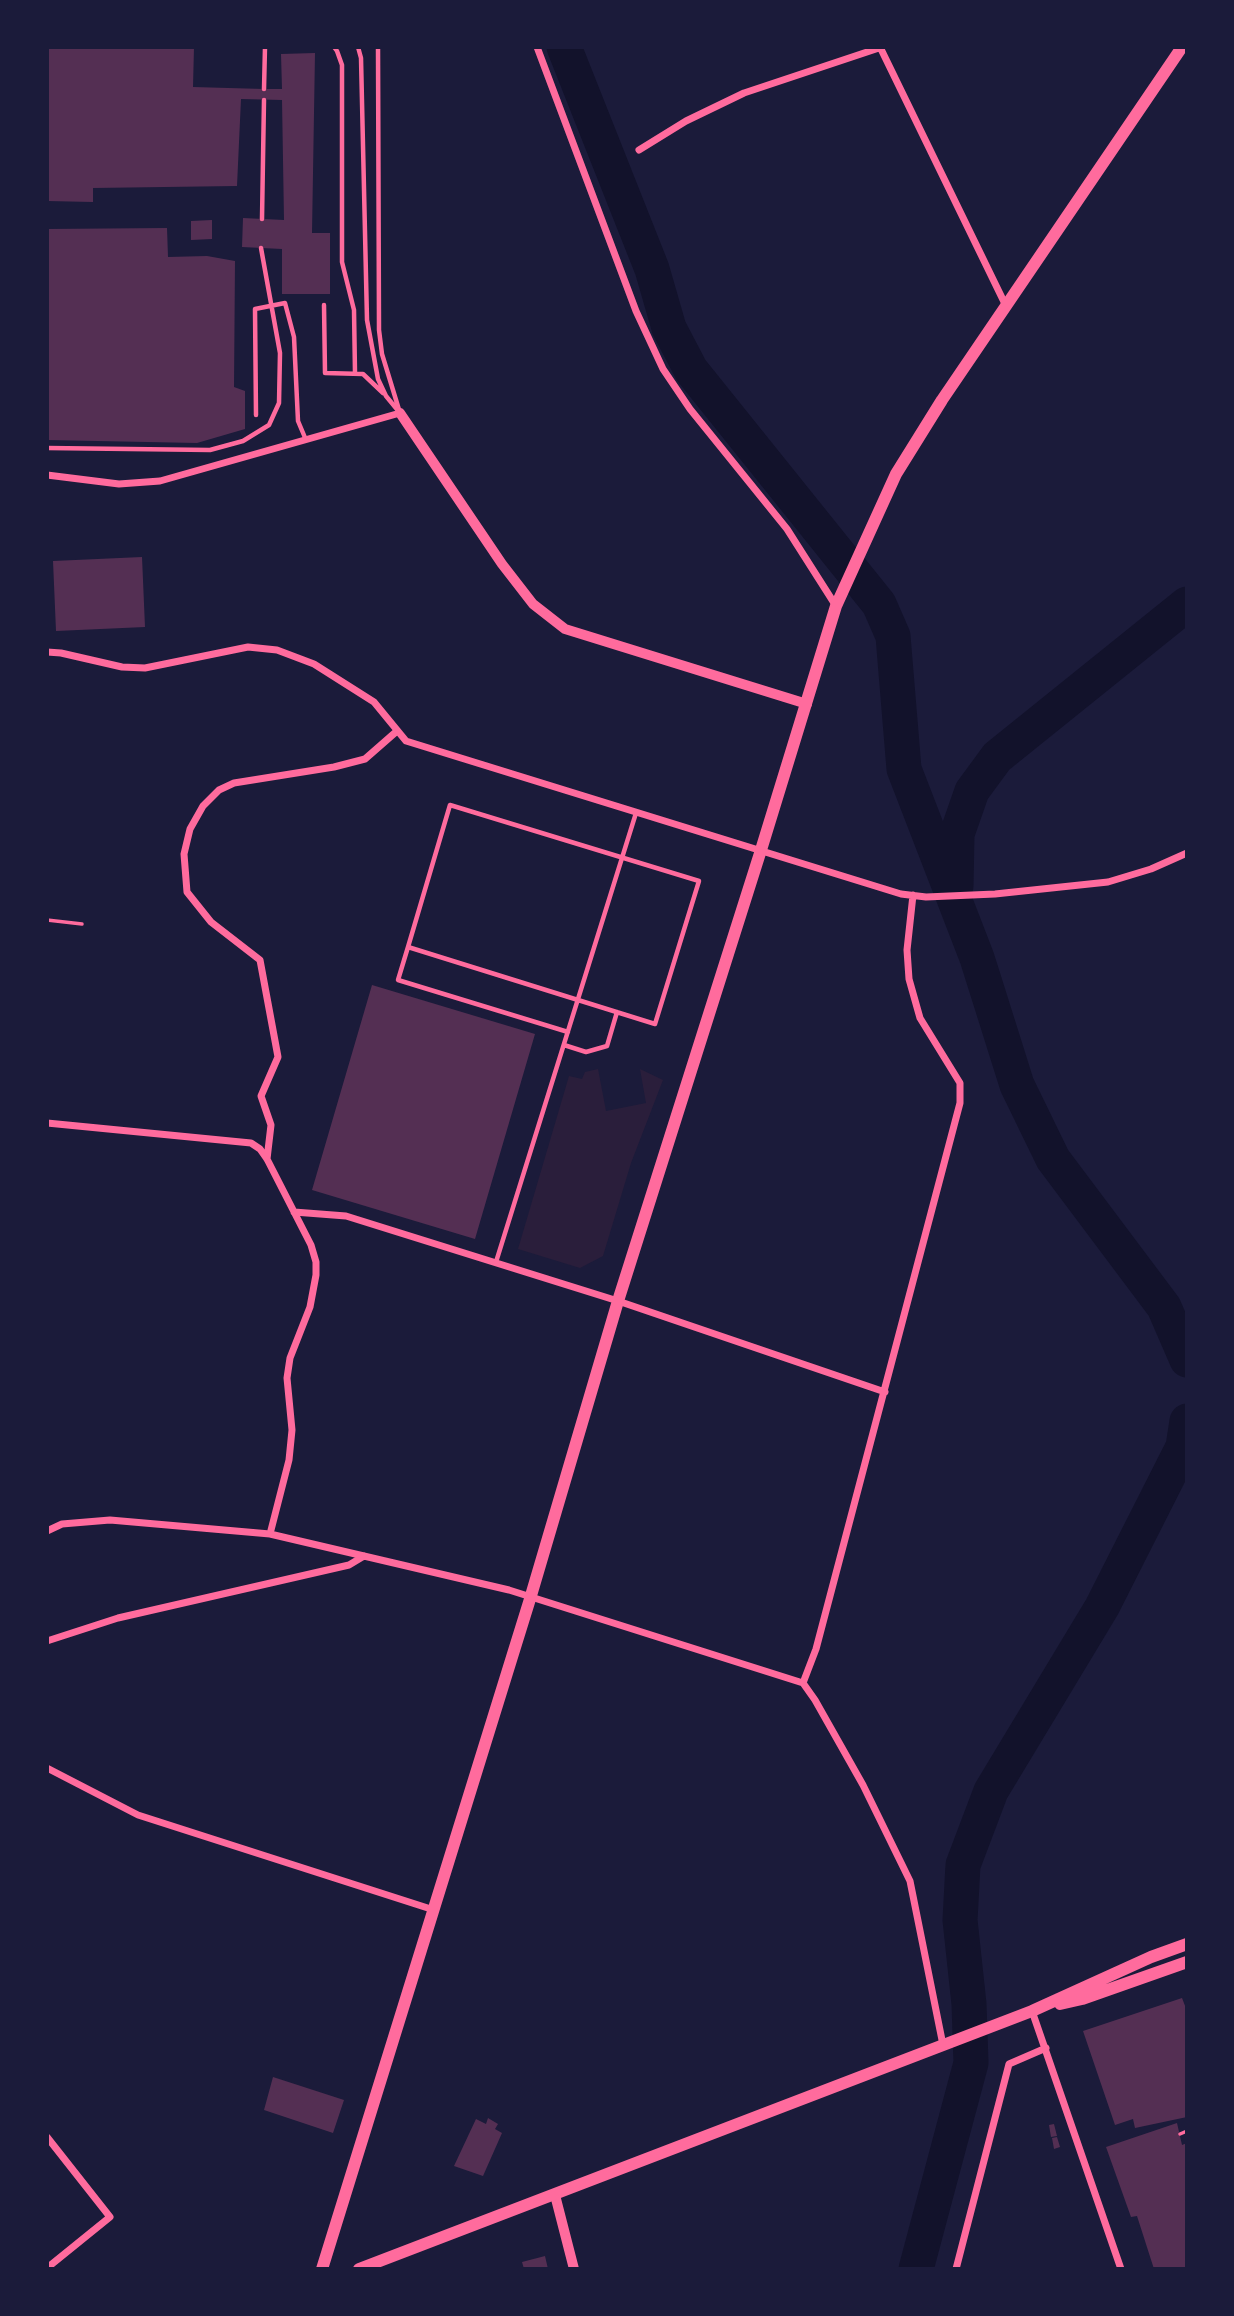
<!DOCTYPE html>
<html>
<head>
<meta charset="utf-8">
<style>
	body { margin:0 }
	#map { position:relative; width:1234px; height:2316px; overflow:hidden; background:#1b1b3a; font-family:Mulish,sans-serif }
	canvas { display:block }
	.frame { position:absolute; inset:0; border:49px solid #1b1b3a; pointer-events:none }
</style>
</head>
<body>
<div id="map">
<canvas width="1234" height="2316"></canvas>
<div class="frame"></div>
</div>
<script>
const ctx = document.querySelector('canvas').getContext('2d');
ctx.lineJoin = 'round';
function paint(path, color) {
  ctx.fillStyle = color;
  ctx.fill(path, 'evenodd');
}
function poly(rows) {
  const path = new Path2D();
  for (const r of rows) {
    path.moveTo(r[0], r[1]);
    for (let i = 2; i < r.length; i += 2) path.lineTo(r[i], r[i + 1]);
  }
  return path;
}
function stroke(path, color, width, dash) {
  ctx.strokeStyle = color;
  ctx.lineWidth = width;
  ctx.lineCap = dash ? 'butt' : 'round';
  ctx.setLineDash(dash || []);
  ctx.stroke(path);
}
const green = poly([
	[598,1069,606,1111,646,1103,640,1069,663,1080,631,1163,603,1256,580,1268,518,1249,569,1076,582,1079,585,1072]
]);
const river = poly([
	[564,47,652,269,669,328,691,370,879,604,893,636,904,769,977,958,1017,1085,1053,1159,1164,1307,1187,1360],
	[956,886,957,834,972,791,997,757,1187,604],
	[916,2269,971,2063,969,2004,960,1920,963,1865,991,1791,1102,1607,1183,1447,1187,1421]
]);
const building = poly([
	[47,47,194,47,193,87,264,89,282,89,281,54,315,53,312,233,330,233,330,294,282,294,282,249,242,247,243,218,284,220,282,100,241,99,237,186,93,188,93,202,47,201],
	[212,220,212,239,191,240,191,221],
	[167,228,168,257,207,256,235,261,234,387,245,391,245,429,197,443,47,440,47,229],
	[142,557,145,627,56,631,53,561],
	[372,985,535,1034,475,1239,312,1190],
	[1182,1998,1187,2011,1187,2117,1135,2128,1133,2119,1115,2125,1083,2031],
	[273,2077,344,2100,333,2133,264,2110],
	[488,2118,498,2124,495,2129,502,2133,483,2176,454,2166,476,2119,486,2124],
	[1177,2123,1182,2145,1187,2143,1187,2269,1154,2269,1137,2216,1131,2217,1106,2147],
	[1054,2124,1057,2136,1051,2137,1049,2125],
	[1057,2137,1060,2147,1054,2149,1052,2138],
	[545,2256,548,2269,524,2269,522,2262]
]);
const path = poly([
	[47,920,82,924],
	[1180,2134,1187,2131]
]);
const service = poly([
	[334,47,337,51,342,65,342,262,354,310,355,373],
	[358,47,361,58,367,320,378,379,386,396,400,413,382,354,379,330,378,47],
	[264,89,265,47],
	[262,219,264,100],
	[324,305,325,373,363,374,383,393],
	[256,415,255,309,285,303,294,337,298,421,306,440],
	[47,448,210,450,243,441,269,425,279,403,280,353,261,248],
	[408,947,655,1024,699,881,450,805,408,947,398,980,568,1032],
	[564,1045,586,1052,607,1046,617,1012],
	[496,1262,636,813]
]);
const minor = poly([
	[537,47,636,311,663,369,690,409,787,529,836,606],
	[880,47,1006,306],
	[639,150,686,121,744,93,882,47],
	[47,475,119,484,160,481,400,413],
	[47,652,61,653,122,667,145,668,248,647,277,650,314,664,374,702,406,741,901,894,926,897,995,894,1108,882,1151,869,1187,853],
	[47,1123,251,1143,260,1149,267,1159,311,1245,316,1262,316,1275,310,1307,290,1358,287,1378,292,1430,289,1460,270,1534],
	[267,1159,271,1125,261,1096,278,1057,260,960,211,922,187,892,184,854,190,829,203,806,219,790,234,783,334,767,365,759,397,731],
	[294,1212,346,1216,618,1301,885,1392],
	[47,1531,62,1524,110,1520,270,1534,509,1590,803,1683,815,1700,863,1785,910,1881,943,2045],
	[47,1641,118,1618,349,1565,364,1556],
	[803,1683,816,1649,960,1103,960,1083,920,1018,909,979,907,950,913,895],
	[47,1768,138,1815,434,1910],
	[1032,2011,1121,2269],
	[47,2137,110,2217,47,2268],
	[956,2269,1009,2064,1046,2048]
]);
const tertiary = poly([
	[400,413,502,564,533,604,565,629,807,704],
	[555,2195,574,2269]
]);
const secondary = poly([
	[1060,2004,1082,1999,1187,1962],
	[322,2269,530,1599,618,1301,761,850,836,606,896,474,942,400,1182,47],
	[359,2269,1032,2011,1151,1957,1187,1944]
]);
paint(green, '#2a1e3b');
stroke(river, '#12122b', 35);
paint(building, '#542f53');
stroke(path, '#ff6b9d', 3.5);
stroke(service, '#ff6b9d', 4.5);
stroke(minor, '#ff6b9d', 7);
stroke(tertiary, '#ff6b9d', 10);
stroke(secondary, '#ff6b9d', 12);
</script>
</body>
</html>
